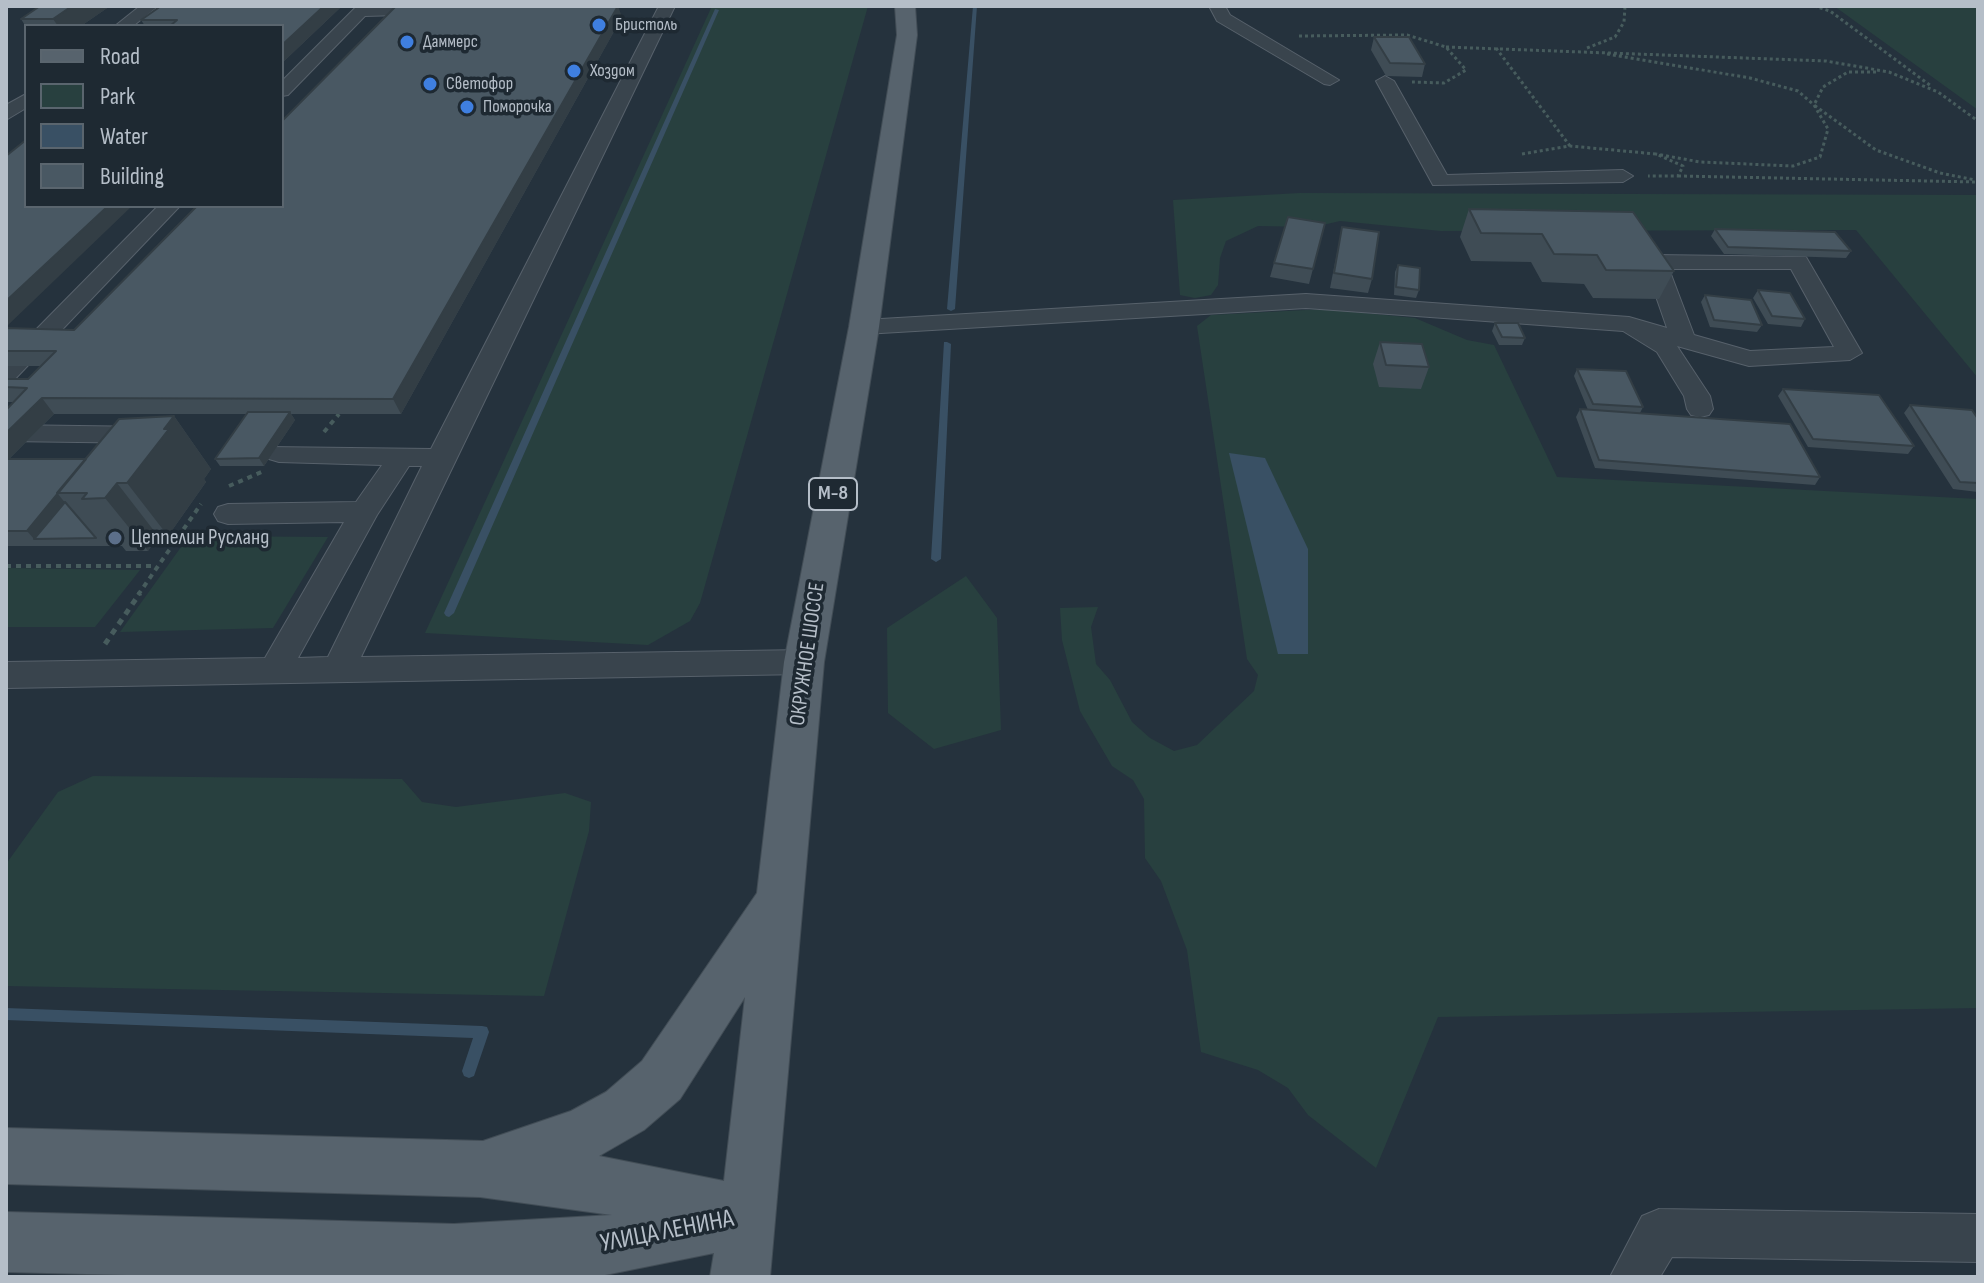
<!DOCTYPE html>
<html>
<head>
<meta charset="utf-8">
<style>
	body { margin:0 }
	#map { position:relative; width:1984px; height:1283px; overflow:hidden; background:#25323d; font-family:"Sofia Sans Condensed",sans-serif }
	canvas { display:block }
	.frame { position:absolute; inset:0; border:8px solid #b5bec8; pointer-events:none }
	.legend { position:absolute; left:24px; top:24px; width:260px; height:184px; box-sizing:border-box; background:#1e2932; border:2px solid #5a656e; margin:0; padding:10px 14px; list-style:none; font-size:24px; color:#b5bec8 }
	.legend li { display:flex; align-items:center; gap:16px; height:40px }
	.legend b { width:40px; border:2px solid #5a656e }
</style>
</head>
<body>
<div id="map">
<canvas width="1984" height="1283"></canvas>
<div class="frame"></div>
<ul class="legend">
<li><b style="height:10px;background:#57636d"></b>Road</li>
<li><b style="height:22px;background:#28403f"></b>Park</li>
<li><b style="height:22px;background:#395064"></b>Water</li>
<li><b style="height:22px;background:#495863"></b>Building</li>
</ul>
</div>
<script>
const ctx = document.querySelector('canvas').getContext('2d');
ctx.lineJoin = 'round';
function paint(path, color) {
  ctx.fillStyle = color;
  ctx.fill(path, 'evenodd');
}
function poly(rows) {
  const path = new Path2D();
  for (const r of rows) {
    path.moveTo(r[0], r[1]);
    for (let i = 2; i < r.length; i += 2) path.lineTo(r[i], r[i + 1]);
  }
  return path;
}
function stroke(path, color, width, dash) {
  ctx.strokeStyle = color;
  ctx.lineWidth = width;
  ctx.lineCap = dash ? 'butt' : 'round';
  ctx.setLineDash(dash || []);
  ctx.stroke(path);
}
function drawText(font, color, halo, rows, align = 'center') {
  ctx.font = font + ' "Sofia Sans Condensed",sans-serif';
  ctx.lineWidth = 7;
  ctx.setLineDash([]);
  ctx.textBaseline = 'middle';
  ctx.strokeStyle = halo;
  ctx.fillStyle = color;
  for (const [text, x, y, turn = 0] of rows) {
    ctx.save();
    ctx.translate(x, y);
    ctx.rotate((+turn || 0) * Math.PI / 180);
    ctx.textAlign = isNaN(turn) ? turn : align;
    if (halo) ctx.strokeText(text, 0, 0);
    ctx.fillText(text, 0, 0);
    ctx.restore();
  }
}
const green = poly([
	[712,6,868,6,700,603,690,621,648,645,425,633],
	[1834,6,1978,6,1978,110],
	[1300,193,1978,195,1978,378,1856,230,1441,231,1340,221,1314,227,1258,226,1226,241,1220,258,1218,285,1211,295,1195,298,1180,295,1173,200],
	[1324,309,1415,318,1467,340,1494,345,1557,477,1978,499,1978,1008,1438,1017,1376,1168,1308,1115,1288,1088,1258,1070,1201,1052,1187,950,1161,881,1145,858,1144,799,1133,780,1112,766,1080,711,1062,640,1060,608,1098,607,1091,627,1096,664,1110,680,1132,722,1150,738,1174,751,1197,745,1254,691,1258,675,1247,659,1197,326,1211,315],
	[189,536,328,537,273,628,120,632],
	[6,568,140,570,95,627,6,627],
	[966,576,997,618,1001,730,934,749,888,713,887,628],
	[93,776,402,779,422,802,456,807,565,793,591,802,589,831,544,996,6,986,6,864,58,792]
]);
const water = poly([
	[1229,453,1265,458,1308,549,1308,654,1278,654]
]);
const stream = poly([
	[973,6,977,6,955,309,951,311,947,309,973,6],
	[715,9,719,10,454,613,449,617,446,616,444,613,715,9],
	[944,342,947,342,951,344,941,559,936,562,931,559,944,342],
	[6,1008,482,1026,487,1027,489,1032,474,1076,469,1078,464,1076,462,1071,473,1038,6,1020,6,1008]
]);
const pathFar2 = poly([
	[1814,6,1830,11,1931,86],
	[1299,36,1407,35,1446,47,1466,70,1444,83,1412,82],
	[1446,47,1826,61,1889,72,1938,92,1978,121],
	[1496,48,1570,146],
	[1587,48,1615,37,1624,22,1625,6],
	[1607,54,1750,78,1798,91,1814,105,1828,129,1820,157,1793,166,1700,162,1656,154],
	[1876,72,1848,72,1823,87,1814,105,1876,150,1940,173,1975,180],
	[1522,154,1570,146,1656,154,1683,166,1678,176,1648,176],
	[1678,176,1978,182]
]);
const pathFar1 = poly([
	[324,432,339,414],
	[229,486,264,471],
	[6,566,156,566],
	[138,595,201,504]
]);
const path = poly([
	[105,644,140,593]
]);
const minor = poly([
	[140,6,158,6,133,26,115,26,140,6],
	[357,6,439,6,441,9,433,14,365,16,288,95,282,96,282,81,357,6],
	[659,6,675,6,361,657,804,650,815,653,820,662,815,671,804,674,6,688,6,662,265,658,344,522,228,524,218,521,214,514,218,507,228,504,356,502,382,465,279,462,269,459,265,453,269,447,431,449,659,6],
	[409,466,422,466,328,657,298,658,377,515,409,466],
	[1209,6,1225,6,1230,15,1339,80,1330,85,1324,84,1217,21,1209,6],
	[1385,76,1394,81,1447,175,1623,170,1633,176,1623,182,1433,185,1376,81,1385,76],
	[26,94,26,108,6,120,6,105,26,94],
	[158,206,180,206,15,379,6,382,6,360,158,206],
	[1655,255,1806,257,1862,353,1850,360,1749,366,1677,346,1710,396,1713,409,1709,415,1700,417,1691,415,1687,409,1684,396,1657,352,1623,331,1306,308,864,334,852,327,864,320,1306,294,1629,317,1667,328,1644,262,1655,255],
	[1669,269,1791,269,1834,347,1750,351,1694,335,1669,269],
	[6,425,151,427,160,429,164,435,160,441,151,443,6,441,6,425],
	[1659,1209,1978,1214,1978,1262,1672,1257,1660,1277,1610,1277,1642,1216,1659,1209]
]);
const major = poly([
	[895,6,915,6,917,35,879,327,824,662,770,1277,710,1277,714,1253,595,1277,206,1277,6,1272,6,1212,454,1224,612,1215,480,1197,6,1184,6,1128,483,1141,571,1111,606,1092,642,1061,757,893,784,662,849,327,897,35,895,6],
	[745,997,724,1181,599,1156,644,1130,680,1099,745,997]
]);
const wall = poly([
	[110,6,81,26,26,27,21,19],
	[342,6,282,63,282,26,145,26,141,20],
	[622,17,401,414,291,414,295,420,264,466,220,466,215,459,247,414,54,414,9,459,86,459,174,416,211,469,204,479,206,482,168,536,158,536,148,551,126,551,122,546,6,546,6,410,13,402,6,402,6,379,28,379,41,366,6,366,6,328,74,330],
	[1374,37,1425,64,1422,77,1386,76,1371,50],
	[1469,209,1674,271,1659,299,1593,298,1584,284,1542,282,1531,262,1471,261,1460,237],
	[1325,223,1309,284,1270,277,1274,263],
	[1342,227,1372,279,1368,293,1330,288],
	[1715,229,1851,251,1846,258,1724,254,1711,236],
	[1398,265,1419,290,1416,298,1394,295,1395,272],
	[1758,290,1805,319,1801,327,1768,324,1753,298],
	[1705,295,1762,325,1757,332,1710,327,1701,302],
	[1495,323,1525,338,1522,345,1499,345,1492,331],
	[1380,342,1429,367,1421,389,1379,387,1373,364],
	[1577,369,1643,407,1640,413,1820,477,1815,485,1595,468,1576,417,1580,409,1588,410,1574,376],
	[1783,389,1914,446,1908,454,1808,447,1778,396],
	[1910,405,1978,419,1978,492,1953,489,1904,413]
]);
const shadedWall = poly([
	[72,6,110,6,81,26,58,26,53,19],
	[324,6,342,6,282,63,282,45],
	[618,6,622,17,401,414,393,399],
	[108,206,132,206,6,327,6,301],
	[42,398,54,414,6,462,6,433],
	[290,412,295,420,264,466,259,458],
	[174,416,211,469,204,479,206,482,168,536,127,483],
	[117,483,158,536,148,551,105,498],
	[58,494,71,510,34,539,27,531]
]);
const building = poly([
	[40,6,72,6,53,19,21,19,40,6],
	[161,6,324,6,282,45,282,26,170,26,177,20,141,20,161,6],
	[396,6,618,6,393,399,42,398,6,433,6,410,27,388,6,387,6,379,28,379,56,351,6,351,6,328,74,330,197,206,282,206,282,121,396,6],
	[1374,37,1409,37,1425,64,1390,63,1374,37],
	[26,140,26,206,108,206,6,301,6,156,26,140],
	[1469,209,1633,212,1674,271,1606,270,1597,255,1554,254,1542,234,1481,233,1469,209],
	[1288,217,1325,223,1313,269,1274,263,1288,217],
	[1342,227,1379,232,1372,279,1334,273,1342,227],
	[1715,229,1835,232,1851,251,1728,247,1715,229],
	[1398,265,1420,268,1419,290,1396,287,1398,265],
	[1758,290,1790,293,1805,319,1772,316,1758,290],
	[1705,295,1751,300,1762,325,1714,320,1705,295],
	[1495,323,1518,323,1525,338,1502,337,1495,323],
	[1380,342,1422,344,1429,367,1386,365,1380,342],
	[1577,369,1626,371,1643,407,1593,404,1577,369],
	[1783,389,1879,395,1914,446,1813,439,1783,389],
	[1910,405,1972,410,1978,419,1978,483,1960,482,1910,405],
	[1580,409,1790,424,1820,477,1599,460,1580,409],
	[248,412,290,412,259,458,215,459,248,412],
	[174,416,164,429,169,429,127,483,117,483,105,498,82,499,87,493,57,493,119,419,174,416],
	[6,459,86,459,27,531,6,531,6,459],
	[65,502,96,538,34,539,65,502]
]);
const markers = [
	[599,25,8,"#3f7fe0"],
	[407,42,8,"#3f7fe0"],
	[574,71,8,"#3f7fe0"],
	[430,84,8,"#3f7fe0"],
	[467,107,8,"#3f7fe0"],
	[115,538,8,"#5c6f8a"]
];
const farPoinames = [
	["Бристоль",615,25],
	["Даммерс",423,42],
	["Хоздом",590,71],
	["Светофор",446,84],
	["Поморочка",483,107]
];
const shields = [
	[833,494,48]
];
const shieldNames = [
	["М-8",833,494]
];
const poiNames = [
	["Цеппелин Русланд",131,538]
];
const streetNames = [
	["ОКРУЖНОЕ ШОССЕ",808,654,-82]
];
const nearStreetnames = [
	["УЛИЦА ЛЕНИНА",667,1232,-11]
];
paint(green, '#28403f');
paint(water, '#395064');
paint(stream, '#395064');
stroke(minor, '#57616b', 2);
stroke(major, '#424d56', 2);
stroke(pathFar2, '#475c5d', 3, [3, 3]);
stroke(pathFar1, '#475c5d', 4, [5, 5]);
stroke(path, '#475c5d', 5, [6, 6]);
paint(minor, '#39444d');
paint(major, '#57636d');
paint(wall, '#3f4c55');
paint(shadedWall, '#333e45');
paint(building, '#495863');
stroke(building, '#333e45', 2);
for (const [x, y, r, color] of markers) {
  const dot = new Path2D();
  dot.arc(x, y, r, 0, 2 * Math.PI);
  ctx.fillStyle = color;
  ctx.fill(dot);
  stroke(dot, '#1e2932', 3);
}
drawText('18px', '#b5bec8', '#1e2932', farPoinames, 'left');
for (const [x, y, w] of shields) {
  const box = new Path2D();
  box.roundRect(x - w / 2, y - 16, w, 32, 6);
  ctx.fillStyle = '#1e2932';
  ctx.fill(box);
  stroke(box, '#b5bec8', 2);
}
drawText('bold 20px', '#b5bec8', null, shieldNames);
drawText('22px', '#b5bec8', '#1e2932', poiNames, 'left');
drawText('22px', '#b5bec8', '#1e2932', streetNames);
drawText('26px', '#b5bec8', '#1e2932', nearStreetnames);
</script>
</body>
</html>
